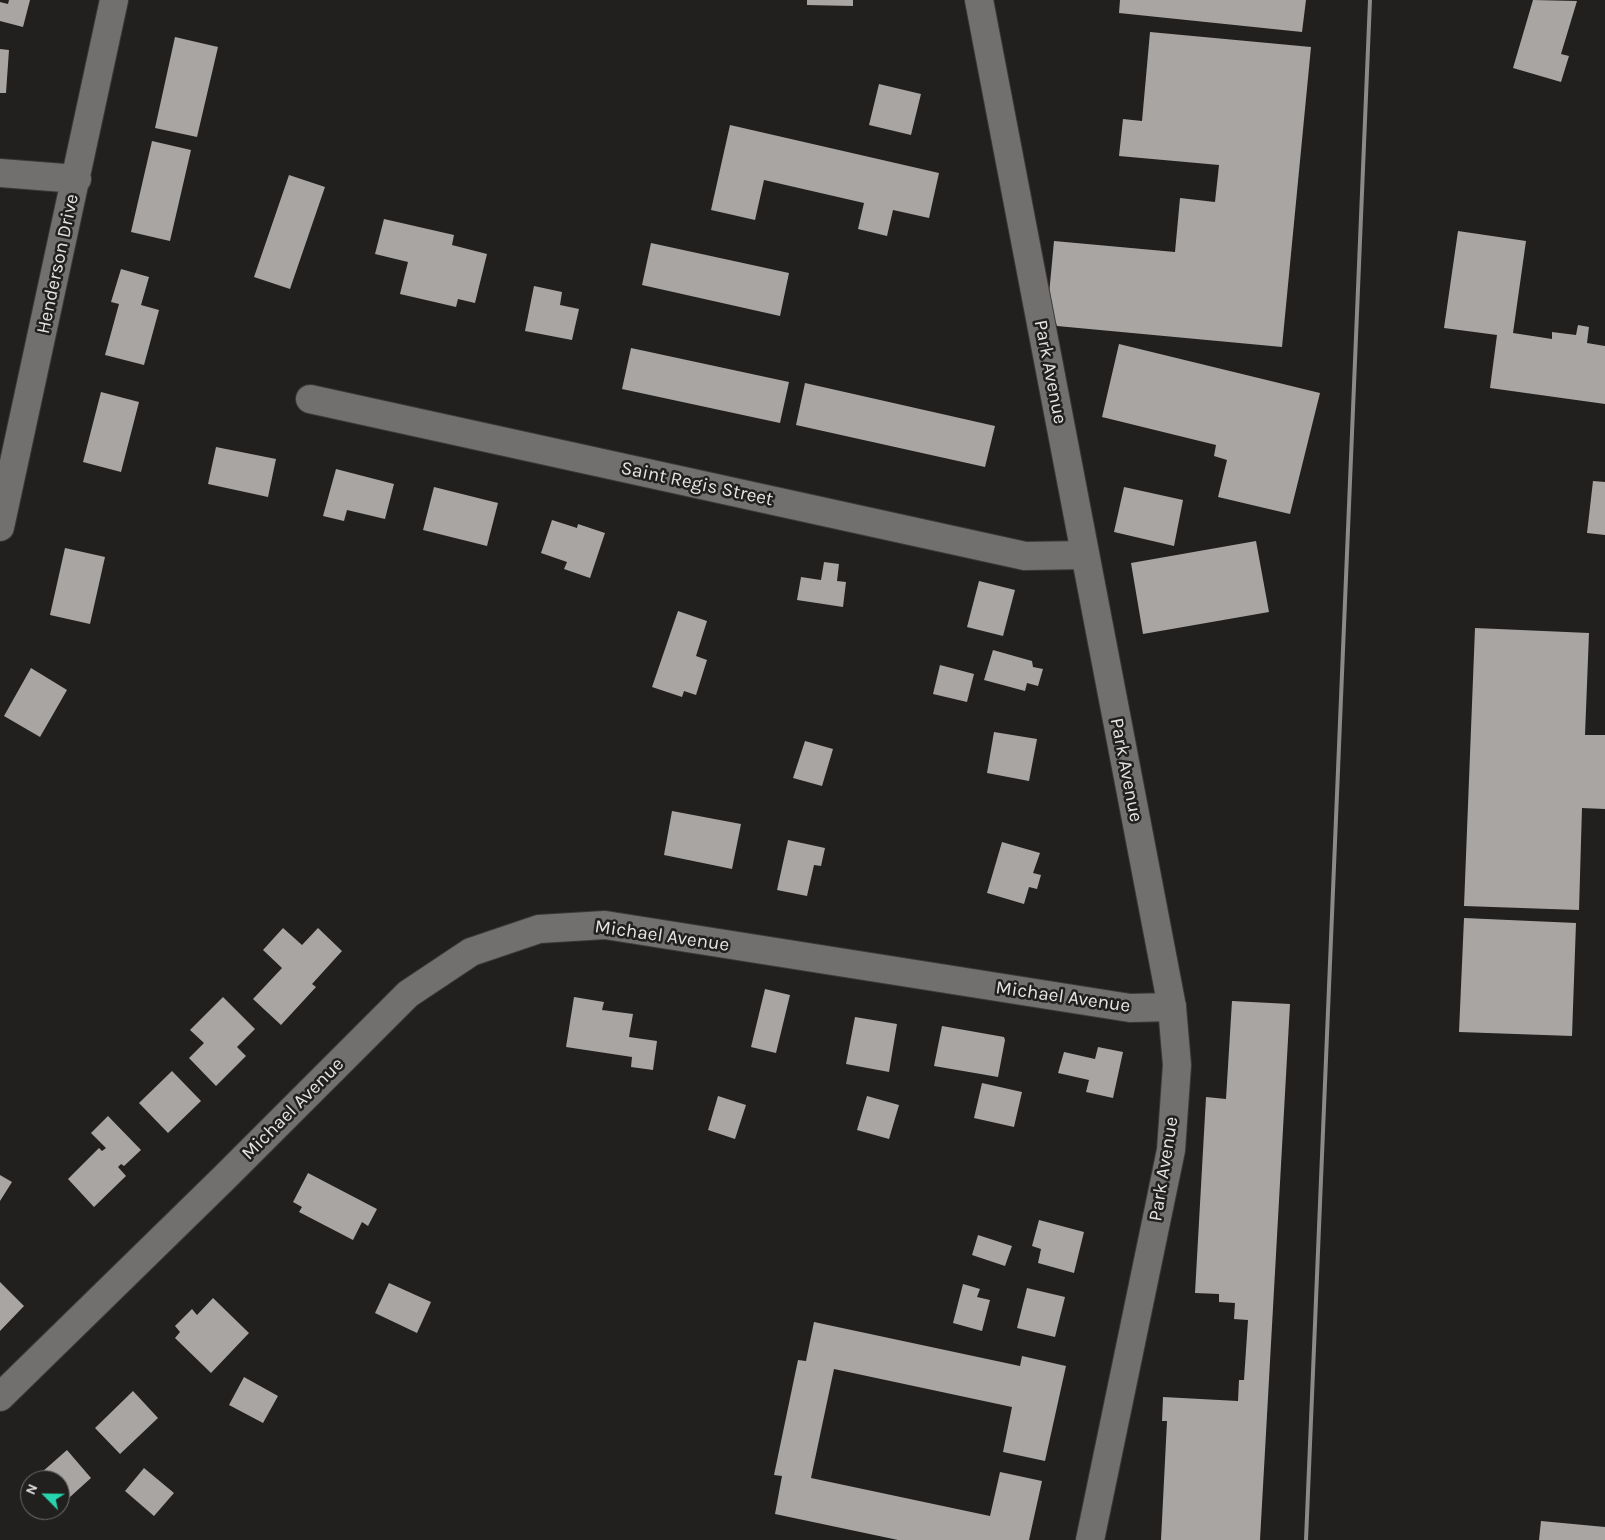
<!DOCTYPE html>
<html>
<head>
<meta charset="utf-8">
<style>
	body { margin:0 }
	#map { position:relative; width:1605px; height:1540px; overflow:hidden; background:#22201f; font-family:Karla,sans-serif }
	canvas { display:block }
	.north { position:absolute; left:20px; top:1470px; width:50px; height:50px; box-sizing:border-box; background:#22201f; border:1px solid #706e6d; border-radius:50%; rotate:293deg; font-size:14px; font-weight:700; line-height:20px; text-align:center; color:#e5e4e3 }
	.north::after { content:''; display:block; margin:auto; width:18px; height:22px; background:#26d5ae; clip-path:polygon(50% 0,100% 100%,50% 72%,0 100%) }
</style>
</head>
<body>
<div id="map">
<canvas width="1605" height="1540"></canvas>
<div class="north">N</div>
</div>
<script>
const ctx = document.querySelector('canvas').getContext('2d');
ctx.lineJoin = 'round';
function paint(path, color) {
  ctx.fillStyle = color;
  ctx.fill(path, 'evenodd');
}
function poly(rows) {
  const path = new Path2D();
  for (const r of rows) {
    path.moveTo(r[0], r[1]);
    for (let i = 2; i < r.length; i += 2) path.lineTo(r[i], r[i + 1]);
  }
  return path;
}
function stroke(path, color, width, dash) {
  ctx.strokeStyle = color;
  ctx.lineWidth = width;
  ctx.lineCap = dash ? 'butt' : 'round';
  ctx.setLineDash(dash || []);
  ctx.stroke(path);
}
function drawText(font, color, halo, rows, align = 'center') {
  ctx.font = font + ' Karla,sans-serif';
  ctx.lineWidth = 5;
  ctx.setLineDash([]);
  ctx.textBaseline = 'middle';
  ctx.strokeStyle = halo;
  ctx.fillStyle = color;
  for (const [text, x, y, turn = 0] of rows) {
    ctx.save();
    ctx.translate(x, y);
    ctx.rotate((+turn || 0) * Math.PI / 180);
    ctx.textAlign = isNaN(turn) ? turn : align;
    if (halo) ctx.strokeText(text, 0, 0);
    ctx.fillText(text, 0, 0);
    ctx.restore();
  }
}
const building = poly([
	[9,0,30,0,23,27,0,21,0,2,8,4],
	[807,0,853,0,853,6,807,5],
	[1120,0,1306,0,1302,32,1119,13],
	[1533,0,1577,1,1561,54,1569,56,1561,82,1513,68],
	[1150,32,1311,47,1282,347,1057,326,1048,305,1054,241,1175,252,1180,198,1215,202,1219,165,1119,156,1123,119,1142,121],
	[175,37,218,47,197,137,155,128],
	[0,49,9,50,6,93,0,93],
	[879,84,921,94,911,135,869,125],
	[730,125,939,173,929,218,893,210,887,236,858,229,864,203,764,180,755,220,711,210],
	[152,141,191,150,170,241,131,232],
	[289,175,325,187,290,289,254,277],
	[384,219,454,235,452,245,487,254,475,303,458,299,456,307,400,294,408,262,375,254],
	[1458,231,1526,241,1513,333,1552,339,1552,332,1576,335,1578,325,1589,327,1587,343,1605,346,1605,404,1490,388,1497,335,1444,328],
	[651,243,789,273,780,316,642,285],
	[121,269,149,277,141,305,159,310,144,365,105,355,119,304,111,302],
	[534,286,562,292,560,305,579,309,572,340,525,331],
	[1119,344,1320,393,1290,514,1218,497,1227,460,1214,456,1216,445,1102,417],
	[631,348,789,382,780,423,622,389],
	[805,383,995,426,985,467,796,425],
	[101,392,139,402,121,472,83,462],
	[216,447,276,459,268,497,208,484],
	[336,469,394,484,385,519,347,510,344,521,323,516],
	[1593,481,1605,482,1605,535,1587,533],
	[434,487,498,503,487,546,423,530],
	[1124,487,1183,500,1174,546,1114,532],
	[552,520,577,528,578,524,605,533,590,578,564,569,567,562,541,553],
	[1256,541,1269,612,1143,634,1131,563],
	[65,548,105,557,90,624,50,615],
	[824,562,839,564,837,581,846,582,843,607,797,600,801,577,821,580],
	[979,581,1015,590,1003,636,967,627],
	[678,611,707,621,696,656,707,660,696,695,684,691,682,697,652,687],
	[1475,628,1589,633,1585,735,1605,735,1605,809,1582,808,1579,910,1464,906],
	[993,650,1032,661,1033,667,1043,669,1038,686,1027,683,1025,691,984,680],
	[940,665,974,674,967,702,933,694],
	[31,668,67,690,40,737,4,716],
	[994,732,1037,739,1029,781,987,773],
	[805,741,833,749,822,786,793,778],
	[672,811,741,824,732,869,664,855],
	[788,840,825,848,821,866,814,865,807,896,777,890],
	[1002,842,1040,853,1033,873,1041,875,1037,889,1029,887,1024,904,987,893],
	[1464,918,1576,923,1572,1036,1459,1032],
	[283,928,302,945,318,928,342,951,312,984,316,987,281,1025,253,999,282,968,263,950],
	[765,989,790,995,776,1053,751,1047],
	[223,997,255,1029,237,1047,246,1056,216,1086,189,1058,204,1043,190,1030],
	[574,997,604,1002,602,1010,633,1014,629,1037,657,1041,653,1070,631,1067,632,1057,566,1047],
	[1232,1001,1290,1004,1260,1540,1161,1540,1167,1421,1162,1421,1163,1397,1238,1401,1239,1380,1244,1380,1248,1320,1234,1319,1235,1303,1219,1302,1219,1294,1195,1293,1206,1097,1226,1099],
	[855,1017,897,1024,889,1072,846,1064],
	[942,1026,1004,1037,1005,1040,998,1077,934,1066],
	[1098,1047,1123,1052,1113,1098,1086,1092,1089,1080,1058,1073,1064,1052,1095,1059],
	[172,1071,201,1101,168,1133,139,1103],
	[982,1083,1022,1092,1014,1127,974,1118],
	[718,1096,746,1105,735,1139,708,1130],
	[867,1096,899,1105,889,1139,857,1130],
	[108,1116,141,1150,124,1166,121,1164,118,1167,126,1176,94,1207,68,1179,99,1148,102,1151,106,1148,91,1133],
	[308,1173,377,1209,368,1226,362,1222,353,1240,299,1212,302,1207,293,1202],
	[0,1175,12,1182,0,1201],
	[1039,1220,1084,1232,1074,1273,1038,1263,1041,1249,1032,1246],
	[978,1235,1012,1246,1005,1266,972,1255],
	[0,1282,24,1306,0,1331],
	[389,1283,431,1302,417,1333,375,1313],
	[963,1284,980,1289,977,1297,990,1300,982,1331,953,1323],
	[1027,1288,1065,1297,1055,1337,1017,1328],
	[213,1298,249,1333,211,1373,175,1338,180,1332,175,1326,192,1309,197,1315],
	[814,1322,1020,1366,1022,1356,1066,1366,1045,1461,1003,1452,1012,1407,834,1369,811,1478,990,1516,1000,1472,1042,1481,1029,1540,898,1540,775,1514,782,1476,774,1475,798,1360,806,1361],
	[244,1377,278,1396,263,1423,229,1405],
	[133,1391,158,1418,120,1454,95,1428],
	[67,1450,91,1478,60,1506,60,1480,33,1480],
	[144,1468,174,1493,154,1516,125,1491],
	[1541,1521,1605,1527,1605,1540,1539,1540]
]);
const street = poly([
	[0,173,77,179],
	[310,399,1025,556,1085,555],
	[0,527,114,0],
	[0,1397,224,1178,408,994,471,952,539,929,605,925,1130,1008,1172,1007]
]);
const secondary = poly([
	[979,0,1172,1007,1177,1065,1171,1150,1090,1540]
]);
const rail = poly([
	[1306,1540,1370,0]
]);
const streetNames = [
	["Henderson Drive",58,264,-78],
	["Park Avenue",1050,372,79],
	["Saint Regis Street",697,484,12],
	["Park Avenue",1126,770,79],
	["Michael Avenue",662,936,8],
	["Michael Avenue",1063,997,8],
	["Michael Avenue",293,1109,-45],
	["Park Avenue",1164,1169,-81]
];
paint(building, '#a8a5a3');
stroke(street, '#3c3a39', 30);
stroke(secondary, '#3c3a39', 30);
stroke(street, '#72706e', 28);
stroke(secondary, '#72706e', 28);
stroke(rail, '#8c8a89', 4);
drawText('19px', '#e5e4e3', '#22201f', streetNames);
</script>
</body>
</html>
